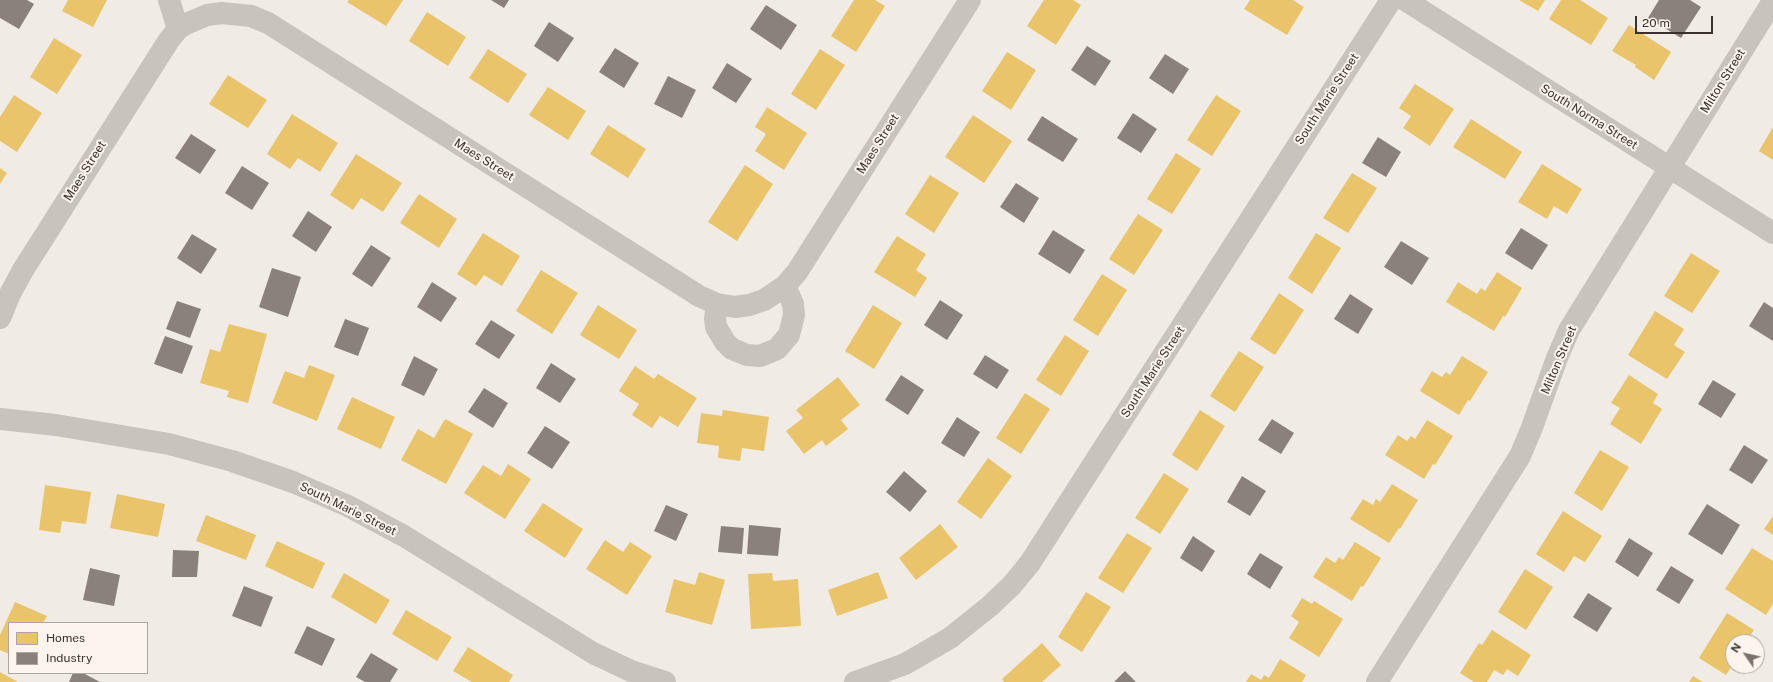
<!DOCTYPE html>
<html>
<head>
<meta charset="utf-8">
<style>
	body { margin:0 }
	#map { position:relative; width:1773px; height:682px; overflow:hidden; background:#f0ebe5; font-family:"Public Sans",sans-serif }
	canvas { display:block }
	.legend { position:absolute; left:8px; top:622px; width:140px; height:52px; box-sizing:border-box; background:#fbf5ee; border:1px solid #aea6a0; margin:0; padding:5px 7px; list-style:none; font-size:12px; color:#3b302b }
	.legend li { display:flex; align-items:center; gap:8px; height:20px }
	.legend b { width:20px; border:1px solid #aea6a0 }
	.north { position:absolute; left:1725px; top:634px; width:40px; height:40px; box-sizing:border-box; background:#fbf5ee; border:1px solid #aea6a0; border-radius:50%; rotate:304deg; font-size:11px; font-weight:700; line-height:16px; text-align:center; color:#3b302b }
	.north::after { content:''; display:block; margin:auto; width:14px; height:18px; background:#7a716c; clip-path:polygon(50% 0,100% 100%,50% 72%,0 100%) }
	.scale { position:absolute; left:1635px; top:16px; width:78px; height:18px; box-sizing:border-box; border:2px solid #3b302b; border-top:0; padding-left:5px; font-size:12px; line-height:14px; white-space:nowrap; color:#3b302b; -webkit-text-stroke:3px #fbf5ee; paint-order:stroke }
</style>
</head>
<body>
<div id="map">
<canvas width="1773" height="682"></canvas>
<ul class="legend">
<li><b style="height:11px;background:#e9c46a"></b>Homes</li>
<li><b style="height:11px;background:#8a817c"></b>Industry</li>
</ul>
<div class="north">N</div>
<div class="scale">20 m</div>
</div>
<script>
const ctx = document.querySelector('canvas').getContext('2d');
ctx.lineJoin = 'round';
function paint(path, color) {
  ctx.fillStyle = color;
  ctx.fill(path, 'evenodd');
}
function poly(rows) {
  const path = new Path2D();
  for (const r of rows) {
    path.moveTo(r[0], r[1]);
    for (let i = 2; i < r.length; i += 2) path.lineTo(r[i], r[i + 1]);
  }
  return path;
}
function stroke(path, color, width, dash) {
  ctx.strokeStyle = color;
  ctx.lineWidth = width;
  ctx.lineCap = dash ? 'butt' : 'round';
  ctx.setLineDash(dash || []);
  ctx.stroke(path);
}
function drawText(font, color, halo, rows, align = 'center') {
  ctx.font = font + ' "Public Sans",sans-serif';
  ctx.lineWidth = 4;
  ctx.setLineDash([]);
  ctx.textBaseline = 'middle';
  ctx.strokeStyle = halo;
  ctx.fillStyle = color;
  for (const [text, x, y, turn = 0] of rows) {
    ctx.save();
    ctx.translate(x, y);
    ctx.rotate((+turn || 0) * Math.PI / 180);
    ctx.textAlign = isNaN(turn) ? turn : align;
    if (halo) ctx.strokeText(text, 0, 0);
    ctx.fillText(text, 0, 0);
    ctx.restore();
  }
}
const homes = poly([
	[68,0,107,0,93,27,62,11],
	[349,0,403,0,386,26,347,2],
	[854,0,875,0,885,6,856,52,831,36],
	[1044,0,1073,0,1081,5,1056,45,1027,26],
	[1250,0,1293,0,1304,7,1287,35,1244,9],
	[1519,0,1545,0,1538,11],
	[1561,0,1580,0,1608,18,1591,45,1549,19],
	[427,12,466,37,448,66,409,41],
	[1629,25,1671,52,1654,80,1635,67,1636,65,1612,51],
	[54,38,82,55,57,94,30,77],
	[488,49,527,74,508,103,469,78],
	[820,49,845,65,816,110,791,94],
	[1007,52,1036,70,1011,110,982,91],
	[228,75,267,100,248,128,209,104],
	[1415,84,1454,109,1430,146,1403,128,1411,116,1399,108],
	[548,87,586,111,568,140,529,115],
	[14,95,42,113,17,152,0,141,0,117],
	[1216,95,1241,111,1212,156,1187,140],
	[767,107,807,133,784,170,755,151,766,134,755,127],
	[292,114,338,143,320,172,298,158,290,169,267,154],
	[973,115,1012,141,984,183,945,157],
	[1471,119,1522,152,1505,179,1453,147],
	[608,125,646,149,628,178,590,154],
	[1773,127,1773,160,1759,151],
	[1176,153,1201,169,1172,214,1147,199],
	[356,154,402,183,383,212,361,198,353,210,330,195],
	[1542,164,1582,189,1567,214,1554,206,1547,219,1518,202],
	[745,165,773,184,737,241,708,222],
	[0,168,7,173,0,184],
	[1352,173,1377,188,1348,233,1323,218],
	[930,175,959,193,934,233,905,214],
	[419,194,457,219,439,248,400,223],
	[1138,214,1163,230,1134,275,1109,259],
	[483,233,520,256,502,286,484,275,476,286,457,274],
	[1316,233,1341,248,1312,294,1288,278],
	[897,236,926,254,916,270,927,278,915,297,874,272],
	[1691,253,1720,271,1692,313,1664,296],
	[541,270,578,293,552,334,516,311],
	[1497,272,1522,288,1505,317,1503,316,1494,331,1446,302,1458,282,1477,294,1481,288,1485,291],
	[1102,274,1127,290,1098,336,1073,320],
	[1279,293,1304,310,1275,355,1250,339],
	[598,305,637,330,619,359,580,335],
	[873,305,902,323,874,369,845,351],
	[1655,311,1684,329,1674,345,1685,352,1667,379,1628,355],
	[229,324,267,334,248,403,227,397,229,391,200,383,210,349,220,352],
	[1065,335,1089,351,1061,396,1036,380],
	[1239,351,1264,367,1235,412,1210,396],
	[1462,356,1488,372,1470,401,1468,400,1459,415,1420,391,1432,371,1442,377,1446,372,1450,375],
	[309,365,335,375,317,421,272,403,285,371,304,378],
	[635,366,654,379,658,374,697,398,678,427,660,416,652,428,632,415,639,404,619,391],
	[1629,375,1658,394,1653,403,1662,409,1641,444,1610,424,1620,408,1611,403],
	[838,377,860,405,841,420,848,429,826,446,822,440,804,454,786,431,803,418,796,410],
	[1025,393,1050,409,1021,454,996,438],
	[352,397,395,417,381,449,337,429],
	[723,410,769,417,764,451,742,448,740,461,718,458,719,446,697,443,701,413,722,416],
	[1200,410,1225,426,1197,471,1172,455],
	[445,419,473,434,446,484,401,460,418,429,434,438],
	[1427,420,1453,436,1435,465,1433,464,1424,479,1385,455,1398,435,1407,441,1411,436,1415,439],
	[1600,450,1629,467,1602,511,1574,493],
	[988,458,1012,476,981,519,957,502],
	[508,464,531,479,505,519,464,493,483,465,501,476],
	[1164,473,1189,489,1160,534,1135,518],
	[1392,484,1418,500,1400,529,1399,528,1389,543,1350,519,1363,499,1373,505,1376,499,1380,502],
	[45,485,91,492,86,524,62,521,60,533,39,530],
	[117,494,165,504,158,537,110,528],
	[543,503,583,529,565,558,524,531],
	[1563,511,1602,536,1585,562,1574,556,1564,572,1536,554],
	[206,515,256,535,246,560,196,541],
	[1773,516,1773,535,1764,529],
	[940,524,958,547,916,580,899,558],
	[1127,533,1152,548,1123,593,1098,578],
	[605,540,623,552,630,542,652,556,627,595,586,569],
	[277,541,325,563,313,589,265,566],
	[1355,542,1381,558,1363,587,1361,586,1352,601,1313,577,1326,557,1335,563,1339,557,1343,560],
	[1752,548,1773,561,1773,604,1766,615,1725,589],
	[1525,569,1553,587,1526,630,1498,612],
	[699,572,725,580,712,625,665,612,674,579,695,585],
	[878,572,888,598,837,616,828,590],
	[344,573,390,600,376,624,331,597],
	[772,573,773,581,798,579,801,626,751,629,748,574],
	[1086,592,1111,607,1082,652,1058,637],
	[1302,598,1312,604,1314,601,1343,619,1319,657,1289,638,1299,622,1291,616],
	[15,602,47,616,43,623,9,623,9,654,0,650,0,635],
	[406,610,452,637,437,661,392,634],
	[1727,613,1754,630,1746,642,1733,642,1733,664,1726,675,1699,658],
	[1492,630,1531,655,1518,676,1507,669,1503,675,1494,670,1487,682,1474,682,1460,673,1479,643,1482,645],
	[1042,643,1061,665,1042,682,1004,682,1002,679],
	[468,647,513,675,509,682,472,682,453,671],
	[1280,659,1306,675,1302,682,1246,682,1251,674,1261,680,1264,675,1269,678],
	[0,672,18,682,0,682],
	[1693,676,1703,682,1689,682]
]);
const industry = poly([
	[0,0,27,0,34,4,19,29,0,18],
	[491,0,509,0,504,8],
	[1659,0,1690,0,1701,7,1681,38,1648,18],
	[766,5,797,25,781,50,750,29],
	[549,22,574,38,558,62,534,46],
	[1087,46,1111,61,1095,86,1071,70],
	[615,48,639,63,624,88,599,72],
	[1165,54,1189,69,1173,94,1149,78],
	[727,63,752,79,736,103,712,88],
	[668,76,696,90,682,118,654,104],
	[1133,113,1157,129,1141,153,1117,138],
	[1042,116,1078,139,1063,162,1027,140],
	[191,134,216,150,200,174,175,158],
	[1378,137,1401,152,1386,177,1362,163],
	[242,166,269,183,252,210,225,193],
	[1016,183,1039,198,1024,223,1000,207],
	[308,211,332,227,316,252,292,236],
	[1521,228,1548,245,1532,270,1505,253],
	[1053,230,1085,250,1070,274,1038,254],
	[192,234,217,249,201,274,177,258],
	[1401,241,1429,258,1412,285,1384,267],
	[371,245,391,258,372,287,352,274],
	[272,268,301,277,288,317,259,307],
	[432,282,457,298,441,322,417,307],
	[1350,294,1373,309,1358,334,1334,319],
	[940,300,963,315,947,340,924,325],
	[177,301,201,309,190,338,166,329],
	[1764,302,1773,308,1773,341,1749,326],
	[345,319,369,328,358,356,334,347],
	[491,320,515,335,499,359,475,344],
	[165,336,193,346,182,374,154,364],
	[985,355,1009,370,997,389,973,374],
	[414,356,438,369,424,396,401,385],
	[551,363,576,379,560,403,536,388],
	[901,375,924,390,908,415,885,400],
	[1713,380,1736,394,1721,418,1698,404],
	[484,388,508,403,493,428,468,412],
	[957,417,980,432,964,457,941,443],
	[1272,419,1294,433,1281,454,1258,440],
	[545,426,570,442,552,469,527,453],
	[1744,445,1768,460,1752,484,1729,470],
	[904,471,927,491,910,512,886,492],
	[1242,476,1266,491,1250,516,1227,502],
	[1707,504,1740,525,1722,555,1688,534],
	[666,505,688,514,676,541,654,531],
	[749,525,781,528,778,556,747,554],
	[721,526,744,528,742,554,718,552],
	[1193,536,1215,551,1202,572,1180,558],
	[1629,538,1653,553,1638,577,1615,562],
	[173,550,199,551,197,577,172,577],
	[1260,553,1283,567,1270,589,1247,574],
	[1671,566,1694,580,1679,604,1656,590],
	[90,568,120,575,114,606,83,600],
	[244,586,273,597,261,627,232,616],
	[1588,593,1612,608,1597,632,1573,617],
	[307,626,335,639,322,666,294,653],
	[371,653,398,669,390,682,365,682,356,677],
	[1125,671,1136,682,1114,682],
	[73,673,83,673,100,682,69,682]
]);
const minor = poly([
	[169,0,178,29],
	[1405,0,1773,233],
	[717,304,715,319,716,327,725,342,732,349,747,355,760,356,777,349,789,335,794,315,793,304,785,286],
	[0,318,10,294,23,270,169,40,178,29,186,24,207,15,222,13,251,16,268,23,699,296,717,304,735,307,749,305,764,300,785,286,797,272,970,0],
	[0,419,56,425,169,444,232,461,293,482,348,506,404,536,593,653,631,671,665,682],
	[855,682,905,664,950,638,990,606,1012,585,1030,563,1391,0],
	[1377,682,1520,456,1531,430,1557,358,1569,330,1773,1]
]);
const streetNames = [
	["Milton Street",1723,81,-58],
	["South Marie Street",1327,99,-57],
	["South Norma Street",1589,117,32],
	["Maes Street",878,144,-58],
	["Maes Street",484,160,32],
	["Maes Street",85,171,-58],
	["Milton Street",1559,360,-67],
	["South Marie Street",1153,372,-57],
	["South Marie Street",348,509,26]
];
paint(homes, '#e9c46a');
paint(industry, '#8a817c');
stroke(minor, '#c9c3be', 22);
drawText('12px', '#3b302b', '#fbf5ee', streetNames);
</script>
</body>
</html>
